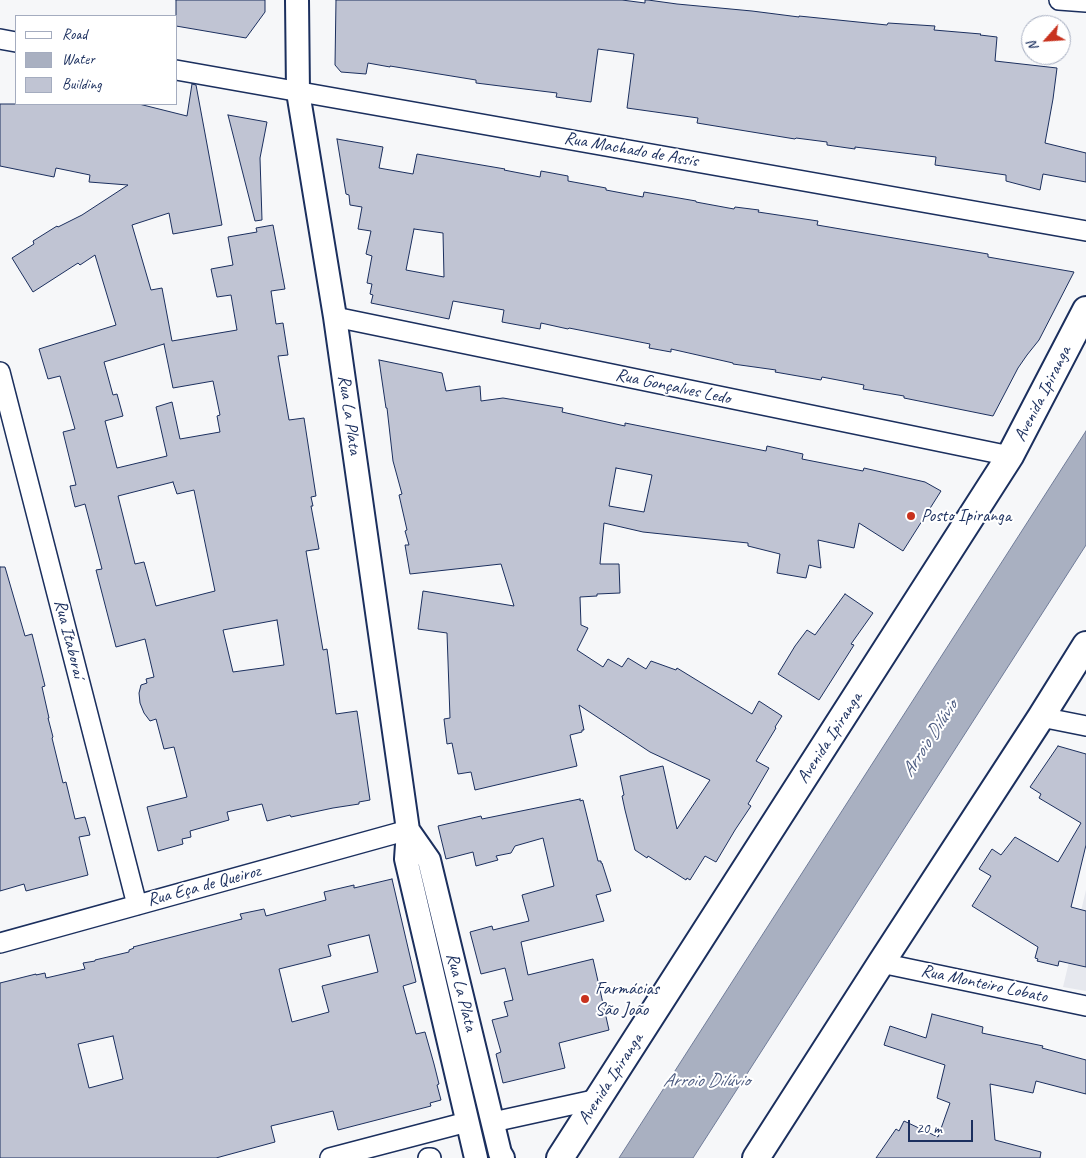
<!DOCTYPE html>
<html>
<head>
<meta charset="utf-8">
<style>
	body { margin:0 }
	#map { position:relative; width:1086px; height:1158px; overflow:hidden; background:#f6f7f9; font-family:Caveat,sans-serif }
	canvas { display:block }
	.legend { position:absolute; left:15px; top:15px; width:162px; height:90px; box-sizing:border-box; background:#fff; border:1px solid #a4acbf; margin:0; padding:6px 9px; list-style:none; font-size:15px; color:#1b2f5e }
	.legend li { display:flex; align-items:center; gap:10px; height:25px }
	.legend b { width:25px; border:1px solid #a4acbf }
	.north { position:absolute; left:1021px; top:15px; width:50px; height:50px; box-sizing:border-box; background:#fff; border:1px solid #a4acbf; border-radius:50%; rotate:244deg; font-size:14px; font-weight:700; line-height:20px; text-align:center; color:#1b2f5e }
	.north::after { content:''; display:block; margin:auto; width:18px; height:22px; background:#c8321e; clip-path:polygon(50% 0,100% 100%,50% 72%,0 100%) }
	.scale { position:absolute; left:908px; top:1120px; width:65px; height:22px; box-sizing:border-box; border:2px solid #1b2f5e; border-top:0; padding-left:6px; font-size:15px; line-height:18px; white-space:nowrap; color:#1b2f5e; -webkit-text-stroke:4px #fff; paint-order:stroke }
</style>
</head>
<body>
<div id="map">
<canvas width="1086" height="1158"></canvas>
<ul class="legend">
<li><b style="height:6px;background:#fff"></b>Road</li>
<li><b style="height:14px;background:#a9b0c1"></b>Water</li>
<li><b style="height:14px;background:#c0c4d3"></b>Building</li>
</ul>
<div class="north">N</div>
<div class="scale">20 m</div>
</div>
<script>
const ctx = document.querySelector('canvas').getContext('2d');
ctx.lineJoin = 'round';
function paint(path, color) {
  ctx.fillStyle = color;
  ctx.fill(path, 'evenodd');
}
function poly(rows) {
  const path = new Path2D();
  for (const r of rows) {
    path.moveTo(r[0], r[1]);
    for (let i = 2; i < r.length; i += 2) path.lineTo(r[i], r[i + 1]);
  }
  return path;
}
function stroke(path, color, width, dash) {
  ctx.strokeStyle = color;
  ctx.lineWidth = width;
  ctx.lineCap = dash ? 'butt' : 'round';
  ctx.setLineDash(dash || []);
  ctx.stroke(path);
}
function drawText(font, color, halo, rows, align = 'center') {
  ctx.font = font + ' Caveat,sans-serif';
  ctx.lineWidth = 4;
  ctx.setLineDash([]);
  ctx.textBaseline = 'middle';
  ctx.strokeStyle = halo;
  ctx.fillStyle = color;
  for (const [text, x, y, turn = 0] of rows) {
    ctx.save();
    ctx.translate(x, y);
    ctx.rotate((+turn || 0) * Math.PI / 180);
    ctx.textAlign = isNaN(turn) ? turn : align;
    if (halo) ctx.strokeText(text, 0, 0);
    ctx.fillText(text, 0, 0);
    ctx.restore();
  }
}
const built = poly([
	[1086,890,1086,991,1063,987]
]);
const water = poly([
	[1086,431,1086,545,693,1158,619,1158,1086,431]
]);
const building = poly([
	[176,0,265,0,265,12,246,38,176,26,176,0],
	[336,0,622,0,645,3,645,0,648,0,677,4,752,11,799,17,799,16,887,25,888,23,935,26,934,30,981,34,980,35,997,37,995,61,1057,68,1053,99,1045,143,1086,153,1086,182,1043,174,1040,190,1006,181,1006,175,935,165,936,157,855,147,855,149,827,145,827,142,796,138,795,139,697,123,698,118,627,108,634,54,598,49,591,102,556,97,557,93,476,83,476,80,390,66,390,67,368,63,366,74,341,72,335,65,336,0],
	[192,84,196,85,222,225,173,234,169,213,132,225,151,290,162,288,172,341,237,330,231,295,217,297,211,269,233,265,228,237,257,232,256,228,273,225,285,289,271,291,276,324,283,323,288,355,278,356,289,420,304,418,316,496,311,497,313,506,311,506,319,549,306,551,323,650,327,649,336,714,357,711,370,800,359,802,359,804,333,808,291,817,290,815,267,821,262,804,227,812,229,820,190,831,191,837,182,839,183,844,158,851,147,807,187,797,174,747,164,749,156,719,150,721,144,713,140,703,139,693,141,685,147,683,146,679,154,677,145,639,116,647,96,570,102,569,85,504,75,507,70,486,76,485,63,432,75,429,60,376,48,379,39,349,116,325,95,255,80,265,78,263,33,292,12,258,34,244,33,241,57,226,58,227,82,215,128,185,89,182,90,175,56,168,54,177,0,166,0,104,139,104,187,116,192,84],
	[164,344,173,388,213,381,220,415,217,416,220,432,180,439,172,402,156,407,167,456,117,468,105,421,123,416,117,394,113,395,104,362,164,344],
	[173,482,177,494,194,490,215,591,156,606,144,562,135,564,118,496,173,482],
	[277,620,284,665,233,672,223,630,277,620],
	[228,115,267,122,260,158,262,220,255,221,228,115],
	[337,139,383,147,379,168,413,174,417,154,505,169,504,170,540,177,541,171,568,176,568,181,606,188,606,190,643,197,644,192,696,201,696,202,734,209,735,207,759,210,758,212,818,221,817,225,988,254,988,257,1074,272,1039,340,1027,355,1018,368,993,416,904,398,904,396,863,389,864,385,822,377,821,380,775,372,776,370,733,364,733,363,671,349,671,352,649,348,650,344,569,328,568,329,541,323,540,329,502,322,504,310,453,301,449,319,371,303,373,295,370,294,372,284,367,283,372,256,366,254,371,231,358,229,362,207,350,205,349,195,346,194,337,139],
	[414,229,443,233,444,277,406,270,414,229],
	[379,360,442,373,446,391,480,386,481,401,503,398,563,408,562,412,625,426,625,423,766,451,767,446,803,454,802,459,863,471,864,468,925,482,941,491,903,551,859,523,854,548,818,540,821,568,809,565,806,578,777,573,780,554,748,546,748,543,643,532,604,523,600,564,619,564,620,593,597,594,597,596,580,597,581,625,588,628,577,650,603,667,608,659,622,667,628,658,646,669,651,661,676,670,677,668,752,714,759,701,782,716,775,727,776,728,756,761,769,768,748,804,751,806,735,830,716,862,705,856,690,880,687,878,686,880,648,856,647,858,635,850,625,810,622,796,624,795,620,776,663,766,677,829,710,780,650,752,579,705,584,730,582,730,582,732,570,735,577,766,475,790,471,772,458,774,452,743,447,744,444,719,450,718,447,633,418,629,423,591,514,606,501,564,410,574,405,545,409,545,405,531,407,530,399,495,402,494,393,461,387,408,386,408,379,360],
	[616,468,652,475,644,512,609,506,616,468],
	[0,567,5,567,25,636,32,634,45,686,42,687,49,718,48,718,53,737,52,738,63,783,66,782,75,819,85,817,90,835,79,837,88,875,26,891,24,884,0,891,0,567],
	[845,594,873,613,851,644,854,645,819,700,778,674,795,646,807,630,815,635,845,594],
	[1058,746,1086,754,1086,845,1071,907,1086,911,1086,967,1059,961,1058,966,1037,961,1038,959,1035,958,1038,947,972,906,991,876,979,869,992,849,1001,855,1015,837,1058,862,1081,823,1039,798,1041,794,1030,787,1058,746],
	[580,799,580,801,583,800,598,861,601,861,601,863,602,863,611,891,596,895,604,921,521,942,528,975,593,959,609,1030,559,1043,565,1068,503,1083,496,1054,501,1052,492,1020,508,1016,504,1002,513,1000,505,968,481,974,470,932,492,926,493,930,529,921,522,895,554,886,543,838,515,846,511,853,496,856,498,860,476,866,473,852,446,859,438,826,481,816,482,819,580,799],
	[392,879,416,982,403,986,416,1034,425,1032,434,1064,439,1084,437,1085,441,1100,430,1103,431,1106,338,1130,333,1111,271,1126,275,1142,216,1158,0,1158,0,983,36,974,36,975,45,973,46,978,85,969,83,963,95,961,95,960,129,952,129,950,134,948,133,947,242,919,240,914,264,909,266,916,326,900,324,892,354,885,354,888,392,879],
	[369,935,378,972,322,986,329,1012,292,1022,279,969,331,956,328,945,369,935],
	[113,1036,123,1079,89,1088,78,1044,113,1036],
	[932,1014,983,1027,982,1033,1043,1046,1042,1048,1086,1060,1086,1094,1036,1081,1033,1093,990,1084,995,1140,1041,1152,1040,1158,876,1158,896,1129,899,1131,904,1121,938,1137,950,1103,937,1098,945,1065,884,1045,890,1026,926,1038,932,1014]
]);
const minor = poly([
	[1059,0,1086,2],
	[0,39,16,42],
	[176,70,1086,231],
	[335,317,1010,456],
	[0,372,137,905],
	[1041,717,1086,726],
	[0,943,408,830],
	[881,963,1086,1006],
	[493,1122,598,1099],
	[330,1158,467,1122],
	[428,1158,431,1158]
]);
const tertiary = poly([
	[297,0,298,92,335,317,408,830,406,859,476,1158],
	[408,830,429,860,500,1153,503,1158]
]);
const secondary = poly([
	[560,1158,1010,456,1086,310],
	[756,1158,881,963,1041,717,1086,645]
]);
const markers = [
	[911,516,5,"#c8321e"],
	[585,999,5,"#c8321e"]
];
const streetNames = [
	["Rua Machado de Assis",631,150,10],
	["Rua Gonçalves Ledo",673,387,12],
	["Avenida Ipiranga",1043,394,-63],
	["Rua La Plata",349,415,82],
	["Rua Itaboraí",69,639,76],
	["Avenida Ipiranga",830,738,-57],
	["Rua Eça de Queiroz",204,886,-15],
	["Rua Monteiro Lobato",984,984,12],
	["Rua La Plata",461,992,76],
	["Avenida Ipiranga",611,1079,-57]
];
const poiNames = [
	["Posto Ipiranga",921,516],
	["Farmácias",595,989],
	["São João",595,1010]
];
const waterNames = [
	["Arroio Dilúvio",930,739,-57],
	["Arroio Dilúvio",706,1081]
];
paint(built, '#e6e8ee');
paint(water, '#a9b0c1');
stroke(water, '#707c99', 1);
paint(building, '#c0c4d3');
stroke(building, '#1b2f5e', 1);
stroke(minor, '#1b2f5e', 22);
stroke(tertiary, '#1b2f5e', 26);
stroke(secondary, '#1b2f5e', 30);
stroke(minor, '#fff', 19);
stroke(tertiary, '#fff', 22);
stroke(secondary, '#fff', 26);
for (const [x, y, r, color] of markers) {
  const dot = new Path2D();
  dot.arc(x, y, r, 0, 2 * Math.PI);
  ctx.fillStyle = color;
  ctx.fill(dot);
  stroke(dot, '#fff', 2);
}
drawText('18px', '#1b2f5e', '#fff', streetNames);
drawText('18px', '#1b2f5e', '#fff', poiNames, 'left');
drawText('italic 19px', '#4d5c81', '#fff', waterNames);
</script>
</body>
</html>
